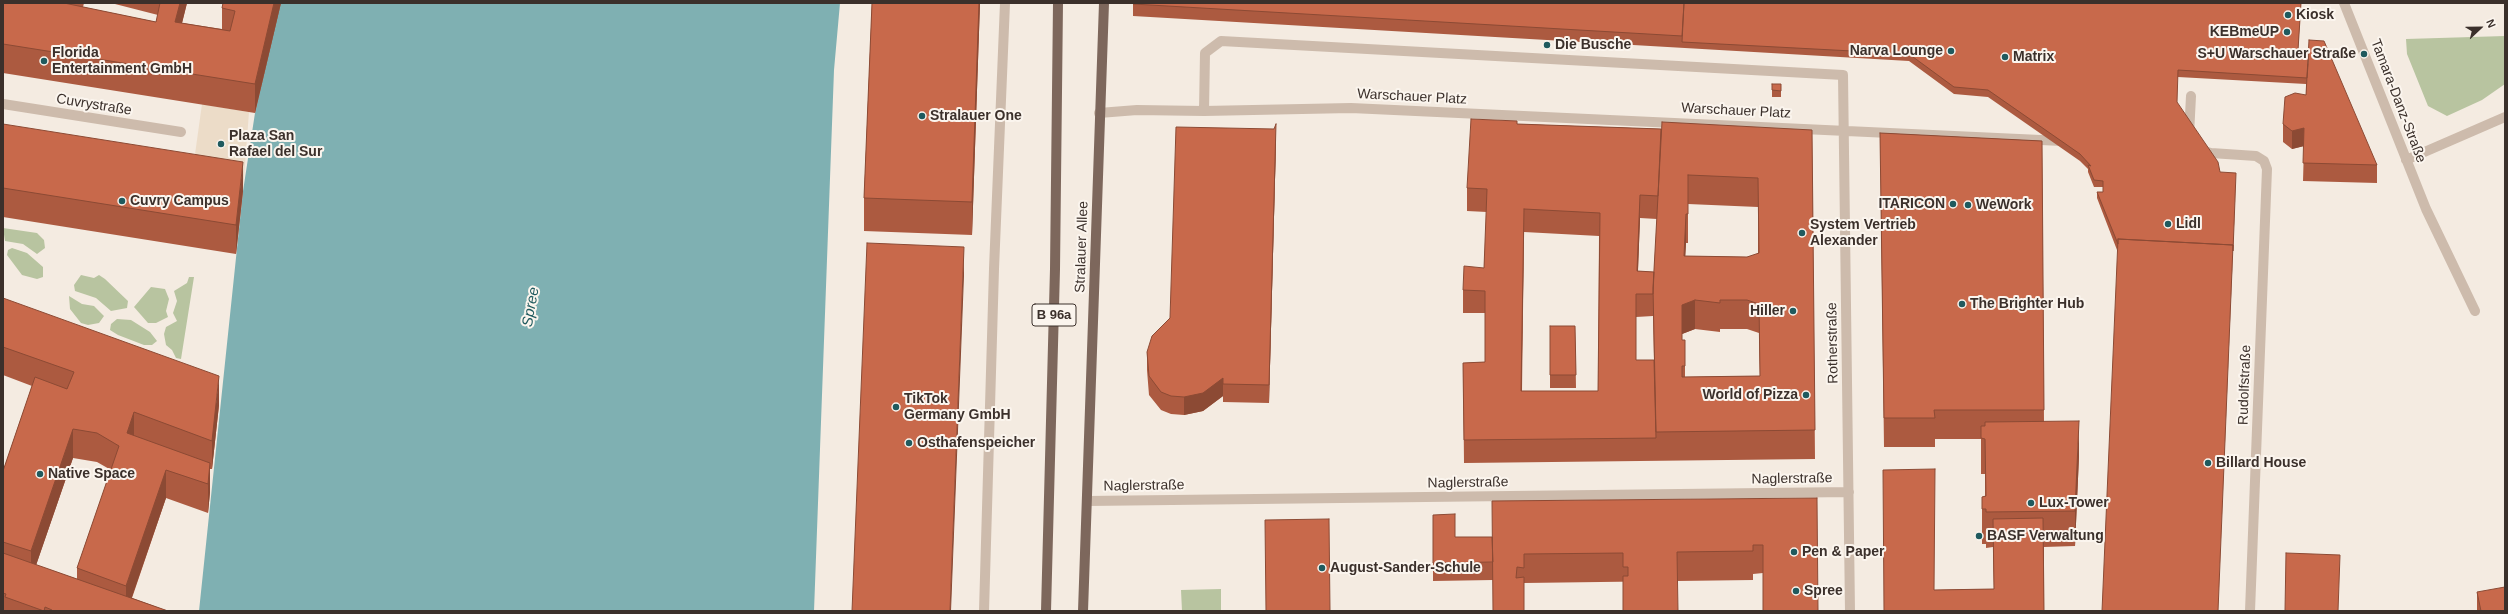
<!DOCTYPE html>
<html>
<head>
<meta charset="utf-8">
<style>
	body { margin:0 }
	#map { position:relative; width:2508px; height:614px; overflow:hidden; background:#f4ebe1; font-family:Helvetica,sans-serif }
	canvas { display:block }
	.frame { position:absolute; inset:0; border:4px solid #3b302b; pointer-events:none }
	.north { position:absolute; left:2460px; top:8px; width:40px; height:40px; -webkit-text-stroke:3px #fbf5ee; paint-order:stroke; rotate:68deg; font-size:11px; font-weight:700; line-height:16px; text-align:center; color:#3b302b }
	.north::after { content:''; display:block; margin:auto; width:14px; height:18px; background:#3b302b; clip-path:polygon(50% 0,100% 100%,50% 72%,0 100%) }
</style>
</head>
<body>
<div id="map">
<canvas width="2508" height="614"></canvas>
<div class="frame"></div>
<div class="north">N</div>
</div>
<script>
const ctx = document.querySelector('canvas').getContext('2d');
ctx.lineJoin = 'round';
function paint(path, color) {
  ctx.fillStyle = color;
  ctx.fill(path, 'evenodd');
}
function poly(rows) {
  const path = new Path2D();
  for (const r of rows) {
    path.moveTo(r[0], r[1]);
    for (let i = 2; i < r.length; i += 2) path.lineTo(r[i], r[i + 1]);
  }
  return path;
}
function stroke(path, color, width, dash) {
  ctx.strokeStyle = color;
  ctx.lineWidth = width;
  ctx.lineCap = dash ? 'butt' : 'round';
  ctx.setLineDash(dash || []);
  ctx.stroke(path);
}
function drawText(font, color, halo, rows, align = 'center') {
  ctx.font = font + ' Helvetica,sans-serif';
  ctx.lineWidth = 4;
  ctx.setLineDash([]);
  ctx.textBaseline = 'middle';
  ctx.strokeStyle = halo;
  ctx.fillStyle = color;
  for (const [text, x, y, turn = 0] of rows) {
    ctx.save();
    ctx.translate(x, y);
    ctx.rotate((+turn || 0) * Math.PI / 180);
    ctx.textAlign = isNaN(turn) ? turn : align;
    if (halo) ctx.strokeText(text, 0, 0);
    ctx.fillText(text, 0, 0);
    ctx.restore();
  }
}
const green = poly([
	[2505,36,2505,84,2482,100,2447,116,2428,106,2407,54,2406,39],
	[3,228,37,233,44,240,45,248,37,254,23,244,5,241],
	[12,248,27,253,43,267,43,277,37,279,22,275,7,255,8,250],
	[81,275,94,278,99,275,105,279,128,301,127,308,111,311,96,298,75,291,74,285],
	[189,277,194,277,181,359,176,358,172,350,166,345,164,334,166,327,177,321,173,313,177,301,174,291,187,283],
	[151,287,165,289,169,299,166,311,168,317,156,323,148,323,134,307],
	[69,296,82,304,94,306,104,316,99,323,88,325,81,323,70,309],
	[117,319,131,320,150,332,157,341,152,345,144,345,118,335,110,330,111,324],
	[1221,589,1221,611,1182,611,1181,590]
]);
const plaza = poly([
	[202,104,249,112,243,191,191,183]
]);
const water = poly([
	[280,3,840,3,834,70,814,611,199,611,243,191,255,113]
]);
const minor = poly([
	[2344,3,2426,209,2475,311],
	[3,104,181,132],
	[1204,111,1205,53,1221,41,1843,75,1850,611],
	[1099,113,1137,110,1204,111,1351,108,2062,141],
	[2189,135,2191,96],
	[2200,150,2211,153,2256,156,2264,161,2267,169,2250,611],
	[2406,160,2505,117],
	[1087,501,1849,492],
	[984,611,994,269,1005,3]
]);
const major = poly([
	[1046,611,1055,269,1058,3],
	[1083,611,1104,3]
]);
const wall = poly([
	[3,3,84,3,83,7,156,22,158,15,115,4,115,3,187,3,182,23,222,29,222,8,223,3,281,3,255,113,3,73],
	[872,3,980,3,972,235,864,231,864,198],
	[1133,3,2301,3,2298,50,2377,165,2377,183,2303,181,2304,146,2292,149,2283,142,2283,124,2306,95,2306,84,2178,77,2117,250,2097,198,2097,192,2103,192,2103,187,2094,187,2088,172,2088,169,2080,161,1988,97,1954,94,1909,61,1133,16],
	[1772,84,1781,84,1781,97,1772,97],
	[3,124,243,191,236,254,3,217],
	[1517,124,1661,129,1812,130,1815,459,1464,463,1463,363,1485,362,1485,313,1463,313,1463,290,1484,268,1487,212,1467,211,1467,188],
	[1688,204,1758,207,1758,254,1747,257,1685,256,1686,243,1688,243],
	[1640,218,1657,219,1654,272,1638,271],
	[1524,232,1599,236,1598,391,1522,391],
	[1653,316,1654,360,1636,360,1636,317],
	[1695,329,1720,332,1720,329,1747,329,1759,333,1760,376,1685,377,1685,340,1682,340,1682,334],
	[1880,133,2042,141,2044,422,2079,456,2075,546,2044,547,2044,611,1934,590,1994,589,1993,547,1986,548,1986,544,1982,544,1982,497,1985,496,1985,474,1981,474,1981,439,1935,439,1935,447,1884,447],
	[1276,142,1269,403,1223,402,1223,396,1203,411,1184,415,1171,414,1161,410,1149,395,1147,370,1147,352,1170,318],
	[3,298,219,405,212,469,210,469,210,492,208,513,166,498,132,598,168,611,3,611,3,471,32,386,3,375],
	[73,458,97,462,111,470,77,568,77,579,36,565],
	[1550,326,1575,326,1576,388,1550,388],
	[1817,498,1763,573,1753,574,1753,580,1524,583,1493,574,1493,580,1433,581,1433,515,1455,537,1492,537],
	[2477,592,2505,611,2477,611]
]);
const shadedWall = poly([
	[180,3,187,3,175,51,175,22],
	[274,3,281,3,255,113,255,84],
	[979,3,980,3,972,235,972,202],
	[1276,124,1276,142,1269,403,1269,385],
	[2304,128,2304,146,2292,149,2292,131],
	[243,162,243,191,236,254,236,225],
	[2236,179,2218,611,2233,245],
	[1640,195,1640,218,1637,294,1637,271],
	[1524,209,1524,232,1521,414,1521,391],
	[1686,214,1686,243,1684,284,1684,256],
	[964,247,964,276,951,611,950,611],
	[1695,300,1695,329,1682,334,1682,305],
	[219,376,219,405,212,469,212,441],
	[1223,378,1223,396,1203,411,1184,415,1184,397],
	[134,412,134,441,127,433],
	[2079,421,2079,456,2075,546,2075,511],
	[73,429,73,458,31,580,31,551],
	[210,463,210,492,208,513,208,484],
	[166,470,166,498,127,611,126,611,126,586]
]);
const building = poly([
	[3,3,64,3,156,22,160,3,180,3,175,22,230,31,235,11,222,8,223,3,274,3,255,84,3,44,3,3],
	[872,3,979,3,972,202,864,198,872,3],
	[1133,3,1684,3,1682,36,1133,4,1133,3],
	[1684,3,2301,3,2298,50,2309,51,2307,78,2178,70,2177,102,2218,162,2220,172,2236,173,2233,251,2233,245,2118,239,2118,244,2097,192,2103,192,2103,181,2094,180,2088,165,2091,166,2080,154,1988,90,1954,87,1909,54,1682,42,1684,3],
	[2309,40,2324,41,2377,165,2303,163,2304,128,2292,131,2283,124,2285,97,2295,93,2306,95,2309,40],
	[1772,84,1781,84,1781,91,1772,90,1772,84],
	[1471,119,1517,121,1517,124,1661,129,1658,196,1640,195,1637,271,1654,272,1653,294,1636,294,1636,360,1654,360,1656,438,1464,440,1463,363,1485,362,1485,291,1463,290,1464,266,1484,268,1487,189,1467,188,1471,119],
	[1524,209,1600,213,1598,391,1521,391,1524,209],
	[1662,122,1812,130,1815,430,1656,432,1653,288,1662,122],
	[1688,175,1758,178,1759,253,1747,257,1684,256,1686,214,1688,214,1688,175],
	[1695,300,1720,303,1720,300,1747,300,1759,304,1760,376,1682,377,1682,366,1685,366,1685,340,1682,340,1682,305,1695,300],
	[3,124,243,162,236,225,3,188,3,124],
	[1276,124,1269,385,1223,384,1223,378,1203,393,1184,397,1171,396,1161,392,1149,376,1147,352,1152,336,1170,318,1176,127,1274,129,1276,124],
	[1880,133,2042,141,2044,410,1934,410,1935,418,1884,418,1880,133],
	[2118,239,2233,245,2218,611,2102,611,2118,239],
	[867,243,964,247,950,611,852,611,867,243],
	[3,298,219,376,212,441,134,412,127,433,210,463,208,484,166,470,126,586,77,568,119,446,97,433,73,429,31,551,3,542,3,471,35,377,67,389,74,372,3,347,3,298],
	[1550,326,1575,326,1576,375,1550,375,1550,326],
	[2079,421,2075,511,1986,512,1986,509,1982,509,1982,497,1986,496,1985,439,1981,438,1981,426,1985,426,1985,422,2079,421],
	[1935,469,1934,590,1994,589,1993,519,2043,518,2044,611,1884,611,1883,470,1935,469],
	[1817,498,1818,611,1763,611,1763,545,1753,545,1753,551,1677,552,1678,611,1623,611,1623,576,1628,576,1628,567,1623,567,1623,553,1524,554,1524,568,1517,567,1516,578,1524,577,1524,611,1493,611,1492,501,1817,498],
	[1455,514,1455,537,1492,537,1493,562,1433,563,1433,515,1455,514],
	[1329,519,1330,611,1266,611,1265,520,1329,519],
	[3,553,168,611,52,611,52,610,45,607,44,611,5,597,6,594,3,593,3,553],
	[2286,553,2340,555,2338,611,2285,611,2286,553],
	[2505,587,2505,611,2481,611,2477,592,2505,587]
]);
const markers = [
	[2288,15,4,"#1f5a5e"],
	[2287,32,4,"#1f5a5e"],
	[1547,45,4,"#1f5a5e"],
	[1951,51,4,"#1f5a5e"],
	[2364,54,4,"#1f5a5e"],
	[2005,57,4,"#1f5a5e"],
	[44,61,4,"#1f5a5e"],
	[922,116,4,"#1f5a5e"],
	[221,144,4,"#1f5a5e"],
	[122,201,4,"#1f5a5e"],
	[1953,204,4,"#1f5a5e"],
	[1968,205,4,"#1f5a5e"],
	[2168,224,4,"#1f5a5e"],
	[1802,233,4,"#1f5a5e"],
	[1962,304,4,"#1f5a5e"],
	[1793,311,4,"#1f5a5e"],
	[1806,395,4,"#1f5a5e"],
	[896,407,4,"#1f5a5e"],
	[909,443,4,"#1f5a5e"],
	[2208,463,4,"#1f5a5e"],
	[40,474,4,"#1f5a5e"],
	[2031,503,4,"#1f5a5e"],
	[1979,536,4,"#1f5a5e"],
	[1794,552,4,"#1f5a5e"],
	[1322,568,4,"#1f5a5e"],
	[1796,591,4,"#1f5a5e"]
];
const shields = [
	[1054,315,44]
];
const shieldNames = [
	["B 96a",1054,315]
];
const poiNames = [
	["Kiosk",2296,15],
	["KEBmeUP",2279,32,"right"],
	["Die Busche",1555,45],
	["Narva Lounge",1943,51,"right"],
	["Florida",52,53],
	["Entertainment GmbH",52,69],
	["S+U Warschauer Straße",2356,54,"right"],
	["Matrix",2013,57],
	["Stralauer One",930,116],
	["Plaza San",229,136],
	["Rafael del Sur",229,152],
	["Cuvry Campus",130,201],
	["ITARICON",1945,204,"right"],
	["WeWork",1976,205],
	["Lidl",2176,224],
	["System Vertrieb",1810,225],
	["Alexander",1810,241],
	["The Brighter Hub",1970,304],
	["Hiller",1785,311,"right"],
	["World of Pizza",1798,395,"right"],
	["TikTok",904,399],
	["Germany GmbH",904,415],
	["Osthafenspeicher",917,443],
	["Billard House",2216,463],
	["Native Space",48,474],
	["Lux-Tower",2039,503],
	["BASF Verwaltung",1987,536],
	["Pen & Paper",1802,552],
	["August-Sander-Schule",1330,568],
	["Spree",1804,591]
];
const streetNames = [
	["Warschauer Platz",1412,97,3],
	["Tamara-Danz-Straße",2398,101,69],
	["Cuvrystraße",94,105,9],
	["Warschauer Platz",1736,111,3],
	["Stralauer Allee",1082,247,-88],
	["Rotherstraße",1833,343,-91],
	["Rudolfstraße",2245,385,-88],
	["Naglerstraße",1792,479,-1],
	["Naglerstraße",1468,483,-1],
	["Naglerstraße",1144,486,-1]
];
const waterNames = [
	["Spree",531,307,-80]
];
paint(green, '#b8c4a0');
paint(plaza, '#ecdcc8');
paint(water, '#7fb0b2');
stroke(minor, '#cdbbac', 10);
stroke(major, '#7d675c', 10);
paint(wall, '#ac5a40');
paint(shadedWall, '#8c4a34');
paint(building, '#c8694b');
stroke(building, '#8c4a34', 1);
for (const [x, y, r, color] of markers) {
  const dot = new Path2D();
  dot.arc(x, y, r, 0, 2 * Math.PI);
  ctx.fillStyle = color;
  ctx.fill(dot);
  stroke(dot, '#fbf5ee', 1.5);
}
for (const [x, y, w] of shields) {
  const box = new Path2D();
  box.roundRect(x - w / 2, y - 11, w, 22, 3);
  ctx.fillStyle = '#fbf5ee';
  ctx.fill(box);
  stroke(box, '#3b302b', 1);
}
drawText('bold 13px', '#3b302b', null, shieldNames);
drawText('bold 14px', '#3b302b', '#fbf5ee', poiNames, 'left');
drawText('14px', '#3b302b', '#fbf5ee', streetNames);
drawText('italic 15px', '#1f5a5e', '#fbf5ee', waterNames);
</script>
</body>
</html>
